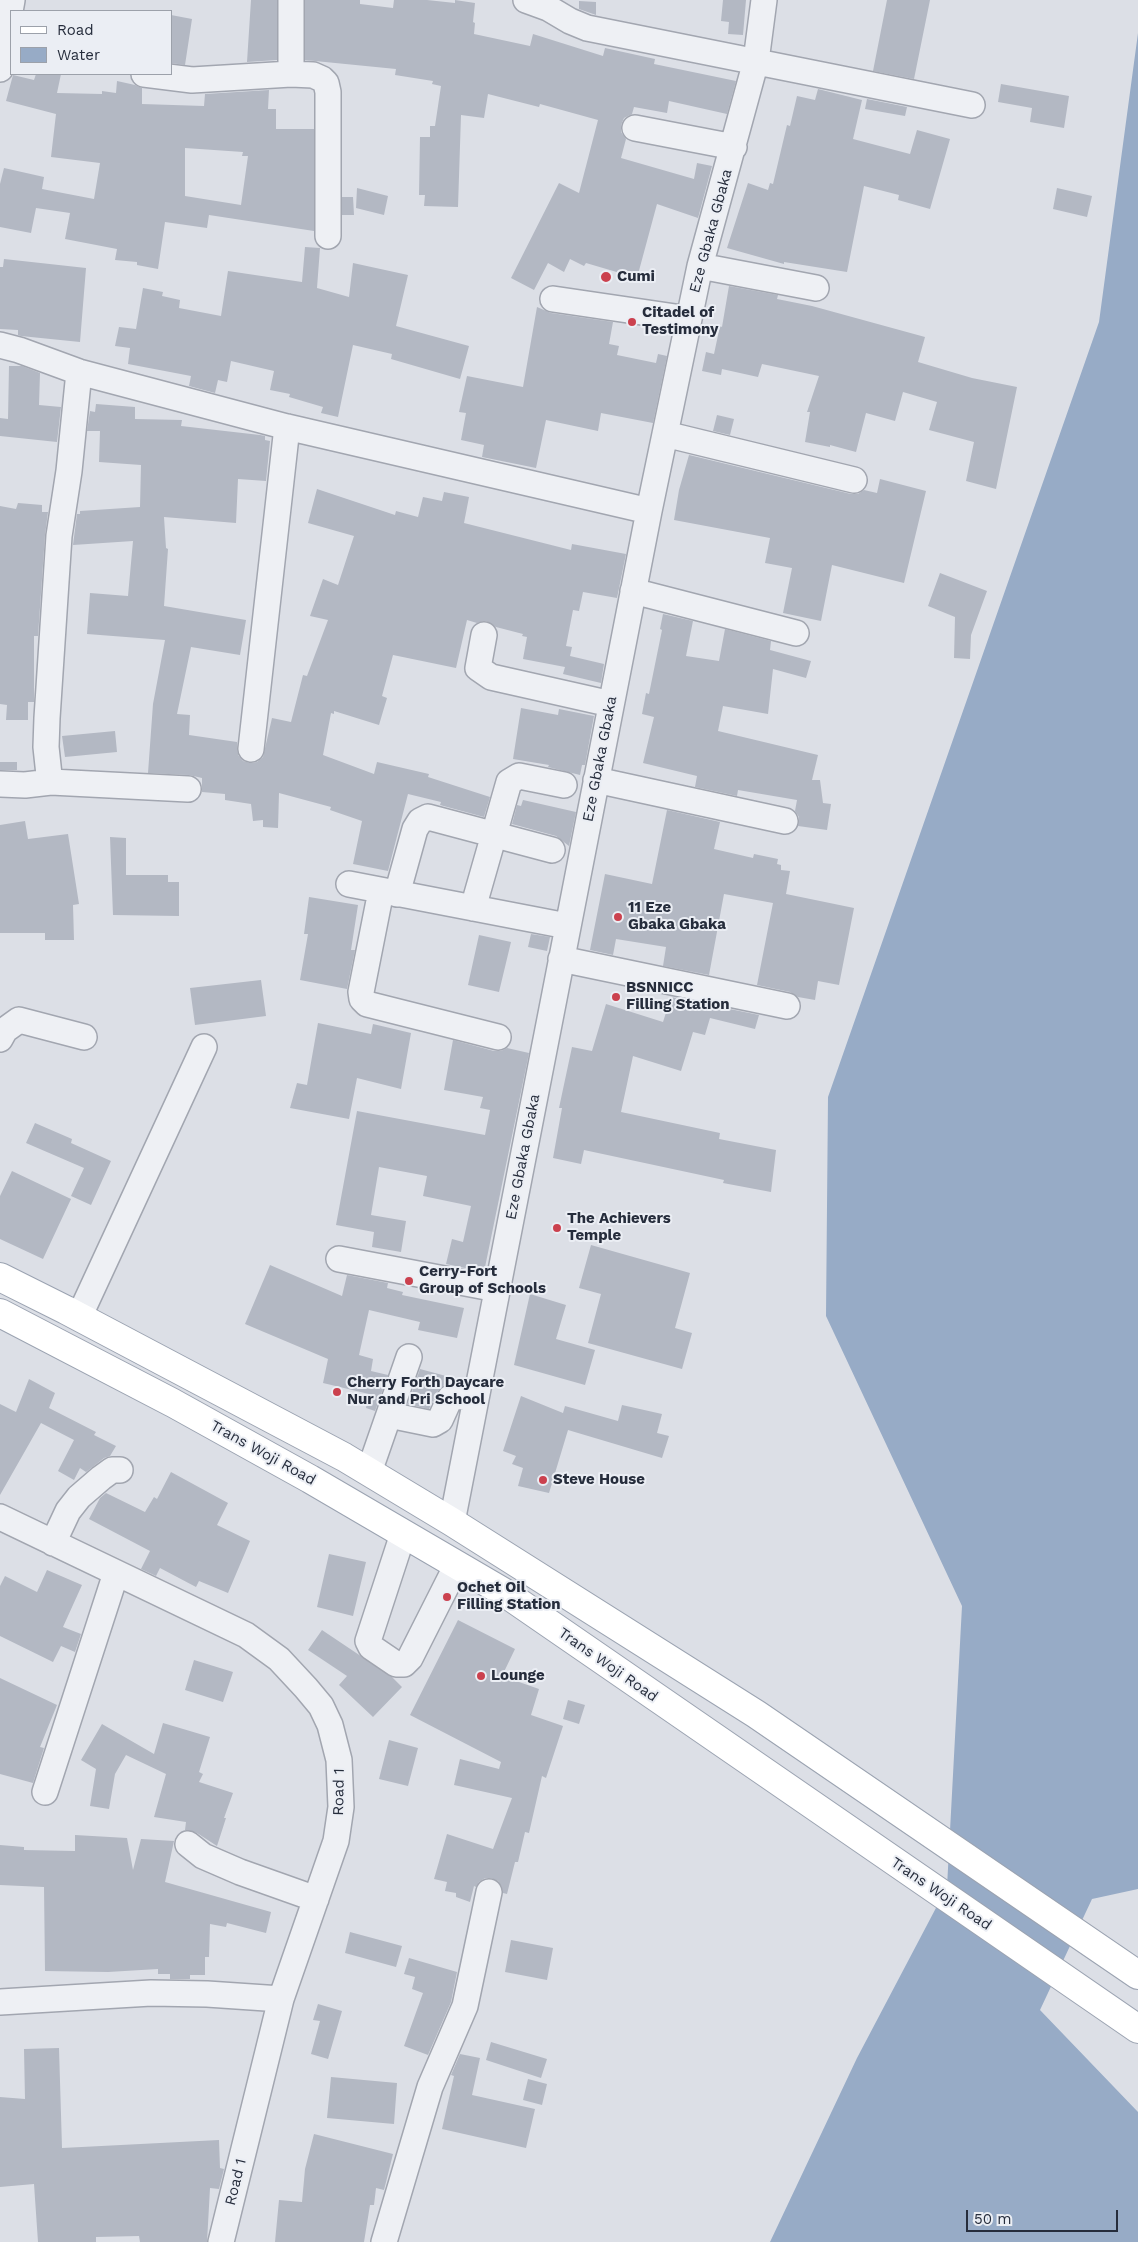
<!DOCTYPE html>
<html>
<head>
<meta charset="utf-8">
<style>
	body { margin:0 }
	#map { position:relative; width:1138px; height:2242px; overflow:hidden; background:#dcdfe6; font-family:"Work Sans",sans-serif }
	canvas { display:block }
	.legend { position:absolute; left:10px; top:10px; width:162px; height:65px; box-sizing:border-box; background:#ebeef4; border:1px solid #9ca1aa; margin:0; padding:6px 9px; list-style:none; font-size:15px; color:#262d3c }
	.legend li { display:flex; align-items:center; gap:10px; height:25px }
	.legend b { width:25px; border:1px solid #9ca1aa }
	.scale { position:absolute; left:966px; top:2210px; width:152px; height:22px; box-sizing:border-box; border:2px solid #262d3c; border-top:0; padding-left:6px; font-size:15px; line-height:18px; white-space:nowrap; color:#262d3c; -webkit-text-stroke:4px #ebeef4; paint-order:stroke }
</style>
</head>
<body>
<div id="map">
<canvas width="1138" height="2242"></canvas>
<ul class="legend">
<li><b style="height:6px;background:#fff"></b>Road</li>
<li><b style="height:14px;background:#97abc6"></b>Water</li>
</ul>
<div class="scale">50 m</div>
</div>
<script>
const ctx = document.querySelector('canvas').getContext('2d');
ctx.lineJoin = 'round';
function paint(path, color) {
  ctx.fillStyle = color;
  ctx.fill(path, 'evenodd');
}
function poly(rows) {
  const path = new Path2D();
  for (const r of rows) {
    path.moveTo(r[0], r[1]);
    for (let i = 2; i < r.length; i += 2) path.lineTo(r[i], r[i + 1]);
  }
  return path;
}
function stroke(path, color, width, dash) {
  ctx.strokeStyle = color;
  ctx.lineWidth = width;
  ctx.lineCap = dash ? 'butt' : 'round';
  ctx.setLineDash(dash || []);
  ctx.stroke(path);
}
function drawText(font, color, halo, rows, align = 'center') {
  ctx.font = font + ' "Work Sans",sans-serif';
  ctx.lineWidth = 4;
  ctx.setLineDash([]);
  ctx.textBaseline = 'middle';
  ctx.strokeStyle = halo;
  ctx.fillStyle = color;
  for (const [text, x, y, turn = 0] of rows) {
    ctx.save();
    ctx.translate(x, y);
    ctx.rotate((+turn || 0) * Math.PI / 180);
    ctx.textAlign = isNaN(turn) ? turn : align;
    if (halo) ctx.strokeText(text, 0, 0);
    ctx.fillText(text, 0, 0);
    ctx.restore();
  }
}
const water = poly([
	[1138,33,1138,1889,1092,1899,1040,2010,1138,2112,1138,2242,770,2242,857,2058,947,1887,962,1606,826,1316,828,1097,1099,322]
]);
const building = poly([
	[251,0,277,0,277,60,247,62],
	[305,0,360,0,360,4,393,8,394,0,427,0,455,3,455,0,475,3,473,22,475,23,474,34,530,46,533,34,603,56,605,48,655,59,654,64,736,81,727,114,669,101,667,113,634,107,632,114,624,118,621,125,621,132,626,139,621,158,694,179,697,163,712,166,698,218,657,204,637,278,586,263,584,266,570,259,564,272,548,263,534,290,511,278,559,183,579,193,598,120,540,104,539,107,488,94,484,118,461,115,458,207,424,206,425,195,419,195,420,137,430,137,430,126,435,126,441,86,432,84,433,81,395,75,396,69,305,60],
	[723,0,746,0,743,35,728,34,729,22,721,21],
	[887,0,930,0,914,79,873,71],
	[579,1,596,2,596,15,579,9],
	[171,15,192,19,185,65,171,63],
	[36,74,61,74,57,93,102,94,102,91,116,93,117,81,135,85,142,88,142,104,204,106,205,94,269,90,268,109,276,109,276,129,314,129,314,231,209,215,207,228,165,222,158,269,137,265,137,262,115,260,117,249,65,239,70,213,36,208,31,233,0,227,0,184,4,168,44,177,42,189,94,199,100,163,51,157,56,114,6,101,13,75,34,80],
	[185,148,243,152,242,156,248,156,241,205,185,196],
	[1001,84,1069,96,1064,128,1030,122,1032,108,998,102],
	[818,89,862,100,853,139,910,154,917,130,950,139,930,209,898,200,899,195,864,186,847,272,784,262,784,264,727,248,748,183,768,190,770,183,773,184,787,125,790,126,797,96,815,100],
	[867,99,907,107,905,116,865,109],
	[357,188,388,196,384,215,356,208],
	[1057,188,1092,196,1087,217,1053,209],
	[342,197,353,197,354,215,342,215],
	[305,247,320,248,317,288,349,297,353,263,408,275,396,326,469,346,460,379,391,359,392,354,353,345,338,417,321,413,323,407,289,397,290,394,270,390,274,371,231,361,227,382,218,380,215,393,189,386,191,376,128,364,130,348,115,346,119,327,136,329,143,288,163,292,162,296,180,300,179,308,221,316,228,271,302,282],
	[4,259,86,268,80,342,21,336,18,335,18,330,0,329,0,267,3,267],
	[729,286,778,295,777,299,812,306,925,337,918,362,972,378,1017,387,996,489,966,481,974,442,929,430,937,402,903,392,895,421,866,413,856,452,830,445,830,447,805,442,810,412,807,412,819,376,762,364,758,377,722,369,721,375,702,371,706,352,714,354,720,326,722,327],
	[537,307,551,313,613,322,609,344,619,346,617,355,656,363,658,354,667,356,653,423,601,413,598,431,546,420,536,468,482,457,484,445,461,440,466,413,459,412,467,376,523,387],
	[9,366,22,366,40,373,39,405,61,407,57,442,0,436,0,418,8,419],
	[96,404,135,407,135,419,182,420,181,426,260,435,265,436,265,440,270,441,266,481,238,479,236,523,164,517,166,548,168,549,164,606,246,620,240,655,191,647,177,714,190,715,189,735,237,742,238,755,243,761,250,763,257,762,263,757,272,718,291,722,303,675,307,676,328,620,310,616,323,579,338,585,354,536,308,523,317,489,395,515,396,511,418,517,423,497,442,501,444,492,469,497,464,523,571,550,572,544,626,554,617,598,583,592,579,611,573,610,566,646,572,647,570,656,604,664,601,683,563,674,565,667,523,659,527,637,522,636,523,634,496,627,486,621,477,623,467,620,456,668,393,655,382,696,387,698,379,725,334,711,334,714,331,713,323,755,374,774,377,762,429,774,428,777,490,797,484,817,440,805,441,802,408,794,388,871,353,864,362,821,330,810,331,807,279,793,278,828,263,827,263,820,253,821,251,804,225,800,225,794,202,792,202,778,189,775,148,773,153,704,165,640,87,634,90,593,128,596,133,541,73,545,77,514,80,514,80,511,140,507,141,465,99,462,100,431,87,431,90,411,95,412],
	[717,415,734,419,730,435,713,431],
	[689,455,851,494,858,494,864,490,877,493,880,479,926,491,904,583,832,565,821,621,783,613,792,568,765,563,770,538,674,520,679,490],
	[18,503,42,505,42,512,48,512,45,535,38,636,34,636,34,702,28,702,28,720,6,720,7,705,0,704,0,506,16,509],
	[940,573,987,591,971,635,970,659,954,658,955,617,928,606],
	[663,614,693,621,686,656,719,661,725,629,771,641,770,650,811,661,806,678,773,669,768,714,723,706,718,731,818,755,812,780,820,780,823,803,831,804,827,830,798,826,799,817,795,811,797,800,738,790,737,796,695,787,697,776,643,763,654,717,642,714,646,693,649,694,662,630,660,629],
	[521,708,558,715,559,709,594,716,585,765,582,765,580,775,548,767,549,765,513,759],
	[115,731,117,752,65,757,62,736],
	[0,762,17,762,17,770,0,770],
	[523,800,576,812,569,846,556,836,512,824,517,805,521,806],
	[667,810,720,822,714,849,753,858,754,854,778,859,777,864,781,865,781,870,790,871,786,894,854,908,839,985,818,981,815,1000,798,997,790,992,757,985,773,903,724,894,709,975,663,966,666,947,616,939,613,955,590,950,605,874,652,884],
	[25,821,28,839,68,834,79,904,73,905,74,940,45,940,45,933,0,933,0,825],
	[110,837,126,838,126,875,168,875,168,882,179,882,179,916,113,915],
	[309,897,358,905,351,950,355,950,347,989,300,980,308,934,304,934],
	[531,934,550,937,547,951,528,947],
	[479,935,511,942,499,992,468,985],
	[261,980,266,1016,195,1025,190,988],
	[671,997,759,1015,755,1029,710,1018,705,1035,693,1032,681,1071,633,1056,621,1112,720,1133,719,1139,776,1150,771,1192,723,1183,724,1180,584,1150,581,1164,553,1158,562,1108,559,1108,572,1047,592,1051,606,1004,663,1022],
	[318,1023,371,1034,373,1024,411,1033,401,1089,357,1078,349,1119,290,1108,297,1083,307,1085],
	[453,1040,494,1051,501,1051,507,1048,529,1053,484,1272,446,1264,452,1239,463,1242,471,1206,423,1196,427,1176,379,1167,371,1215,406,1221,401,1252,372,1247,374,1232,336,1225,357,1111,485,1135,490,1110,480,1108,483,1097,444,1090],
	[35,1123,72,1139,71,1143,111,1161,91,1205,71,1196,84,1168,26,1143],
	[12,1171,71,1199,43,1259,0,1239,0,1196],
	[591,1245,690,1273,675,1328,692,1333,682,1369,588,1343,601,1294,579,1288],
	[270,1265,342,1296,347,1275,388,1283,387,1288,403,1292,402,1295,464,1308,457,1338,418,1330,420,1322,369,1310,359,1355,373,1359,371,1371,388,1375,375,1411,366,1408,369,1394,323,1383,328,1359,245,1324],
	[530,1294,566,1305,556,1339,595,1350,585,1385,514,1365],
	[420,1369,446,1376,444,1385,437,1392,429,1409,408,1404],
	[29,1379,55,1393,49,1408,96,1432,94,1435,116,1446,110,1456,104,1458,86,1472,80,1468,74,1480,58,1471,74,1440,41,1423,0,1495,0,1404,16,1412],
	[521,1396,563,1413,565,1406,618,1421,622,1405,662,1414,657,1433,669,1436,662,1458,568,1430,549,1493,518,1486,523,1468,512,1464,516,1456,503,1451],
	[171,1472,228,1503,217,1525,250,1541,228,1593,199,1581,196,1587,160,1568,156,1576,141,1569,150,1551,89,1519,100,1498,106,1493,145,1512,154,1497,157,1499],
	[329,1554,366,1562,353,1616,317,1607],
	[47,1570,82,1585,63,1627,81,1634,75,1652,61,1646,53,1662,0,1636,0,1586,5,1576,37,1592],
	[458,1620,515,1649,502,1676,539,1689,531,1715,563,1726,546,1778,542,1776,529,1833,525,1832,518,1862,515,1862,507,1894,503,1893,502,1887,498,1881,491,1878,485,1878,479,1882,476,1887,474,1886,470,1902,456,1897,456,1893,445,1891,447,1882,434,1879,447,1834,493,1849,512,1798,454,1785,460,1759,499,1769,501,1762,410,1715],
	[322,1630,392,1677,402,1687,373,1717,339,1685,347,1676,308,1650],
	[194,1660,233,1672,223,1702,185,1690],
	[0,1678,57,1705,40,1747,44,1748,33,1783,0,1774],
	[568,1700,585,1705,579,1724,563,1719],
	[163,1723,210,1737,199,1772,203,1774,199,1782,233,1793,224,1818,226,1818,217,1846,197,1833,185,1830,186,1822,154,1817,166,1774,126,1755,115,1774,109,1809,90,1806,96,1769,81,1760,102,1724,154,1754],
	[389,1740,418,1748,408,1786,379,1779],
	[75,1835,127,1838,133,1870,141,1839,174,1841,165,1882,271,1912,266,1933,227,1923,226,1927,210,1924,209,1957,205,1957,205,1975,190,1975,190,1979,170,1979,170,1974,158,1974,158,1969,108,1972,45,1971,44,1887,0,1885,0,1845,24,1847,24,1850,75,1851],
	[350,1932,402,1946,396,1967,345,1953],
	[511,1940,553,1948,547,1980,505,1972],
	[409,1958,457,1972,451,2002,428,2055,404,2046,423,1993,412,1989,415,1977,404,1974],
	[318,2004,342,2011,328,2059,311,2054,320,2021,313,2020],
	[491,2042,547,2059,541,2078,486,2060],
	[59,2048,62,2148,219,2140,220,2168,224,2169,219,2189,210,2188,207,2242,140,2242,139,2236,96,2237,96,2242,38,2242,34,2184,0,2187,0,2097,25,2099,24,2049],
	[460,2054,480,2058,472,2095,535,2109,526,2148,442,2129,454,2076,451,2075],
	[331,2077,397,2083,394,2124,327,2118],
	[528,2079,547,2084,542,2105,523,2100],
	[314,2134,393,2154,384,2190,376,2188,374,2205,370,2205,364,2242,275,2242,279,2200,302,2202,305,2169]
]);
const minor = poly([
	[291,0,291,74],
	[526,0,548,8,570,21,587,28,972,105],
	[0,69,12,0],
	[144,74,192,80,291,74,313,75,322,79,326,83,328,92,328,236],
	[635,128,734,147],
	[700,266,816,288],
	[553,299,689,319],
	[0,345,19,350,79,372,287,427,649,511],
	[665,434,854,480],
	[633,591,796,633],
	[484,635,478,668,491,677,611,704],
	[251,749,287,427],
	[596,780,785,821],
	[51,782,49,775,46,747,47,718,59,536,69,471,79,372],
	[0,784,25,785,51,782,188,789],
	[349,884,567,926],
	[381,891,361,992,362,999,367,1004,498,1037],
	[397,894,415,829,420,821,428,817,552,850],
	[473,908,509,782,519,776,564,785],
	[561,959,787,1006],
	[0,1039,5,1030,19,1020,84,1037],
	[339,1259,497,1289],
	[79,1317,204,1047],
	[389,1415,433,1424,440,1420,450,1398,454,1396,476,1398],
	[369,1472,409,1357],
	[0,1517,246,1635,279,1659,306,1688,321,1706,330,1725,339,1760,341,1807,336,1841,281,1999,221,2242],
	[452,1522,649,511,700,266,756,61,764,0],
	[403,1534,368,1641,371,1647,396,1664,404,1664,410,1658,457,1565],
	[53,1543,68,1511,79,1497,101,1478,112,1470,120,1470],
	[45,1792,116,1573],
	[188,1844,203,1856,240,1872,316,1899],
	[0,2002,151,1993,207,1994,281,1999],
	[384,2242,430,2087,465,2006,489,1892]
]);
const major = poly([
	[0,1277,66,1310,344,1457,452,1522,756,1714,1138,1975],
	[0,1313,173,1403,310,1479,505,1593,1138,2029]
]);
const markers = [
	[606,277,6,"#cb414e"],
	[632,322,5,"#cb414e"],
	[618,917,5,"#cb414e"],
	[616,997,5,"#cb414e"],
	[557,1228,5,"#cb414e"],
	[409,1281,5,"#cb414e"],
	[337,1392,5,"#cb414e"],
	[543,1480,5,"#cb414e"],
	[447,1597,5,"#cb414e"],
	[481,1676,5,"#cb414e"]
];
const streetNames = [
	["Eze Gbaka Gbaka",711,231,-75],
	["Eze Gbaka Gbaka",600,759,-79],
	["Eze Gbaka Gbaka",523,1157,-79],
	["Trans Woji Road",263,1453,29],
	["Trans Woji Road",608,1665,35],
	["Road 1",339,1792,-89],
	["Trans Woji Road",941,1894,34],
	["Road 1",236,2182,-76]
];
const poiNames = [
	["Cumi",617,277],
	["Citadel of",642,313],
	["Testimony",642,330],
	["11 Eze",628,908],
	["Gbaka Gbaka",628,925],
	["BSNNICC",626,988],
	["Filling Station",626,1005],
	["The Achievers",567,1219],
	["Temple",567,1236],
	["Cerry-Fort",419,1272],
	["Group of Schools",419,1289],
	["Cherry Forth Daycare",347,1383],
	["Nur and Pri School",347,1400],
	["Steve House",553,1480],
	["Ochet Oil",457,1588],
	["Filling Station",457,1605],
	["Lounge",491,1676]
];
paint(water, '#97abc6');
paint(building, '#b3b8c3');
stroke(minor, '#a2a6b0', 28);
stroke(major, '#9ba3b1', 30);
stroke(minor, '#eef0f4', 25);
stroke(major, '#fff', 28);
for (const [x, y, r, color] of markers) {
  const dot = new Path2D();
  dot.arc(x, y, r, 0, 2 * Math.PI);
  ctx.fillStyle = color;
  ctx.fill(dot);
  stroke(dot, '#ebeef4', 2);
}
drawText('15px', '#262d3c', '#ebeef4', streetNames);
drawText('bold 15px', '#262d3c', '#ebeef4', poiNames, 'left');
</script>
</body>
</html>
